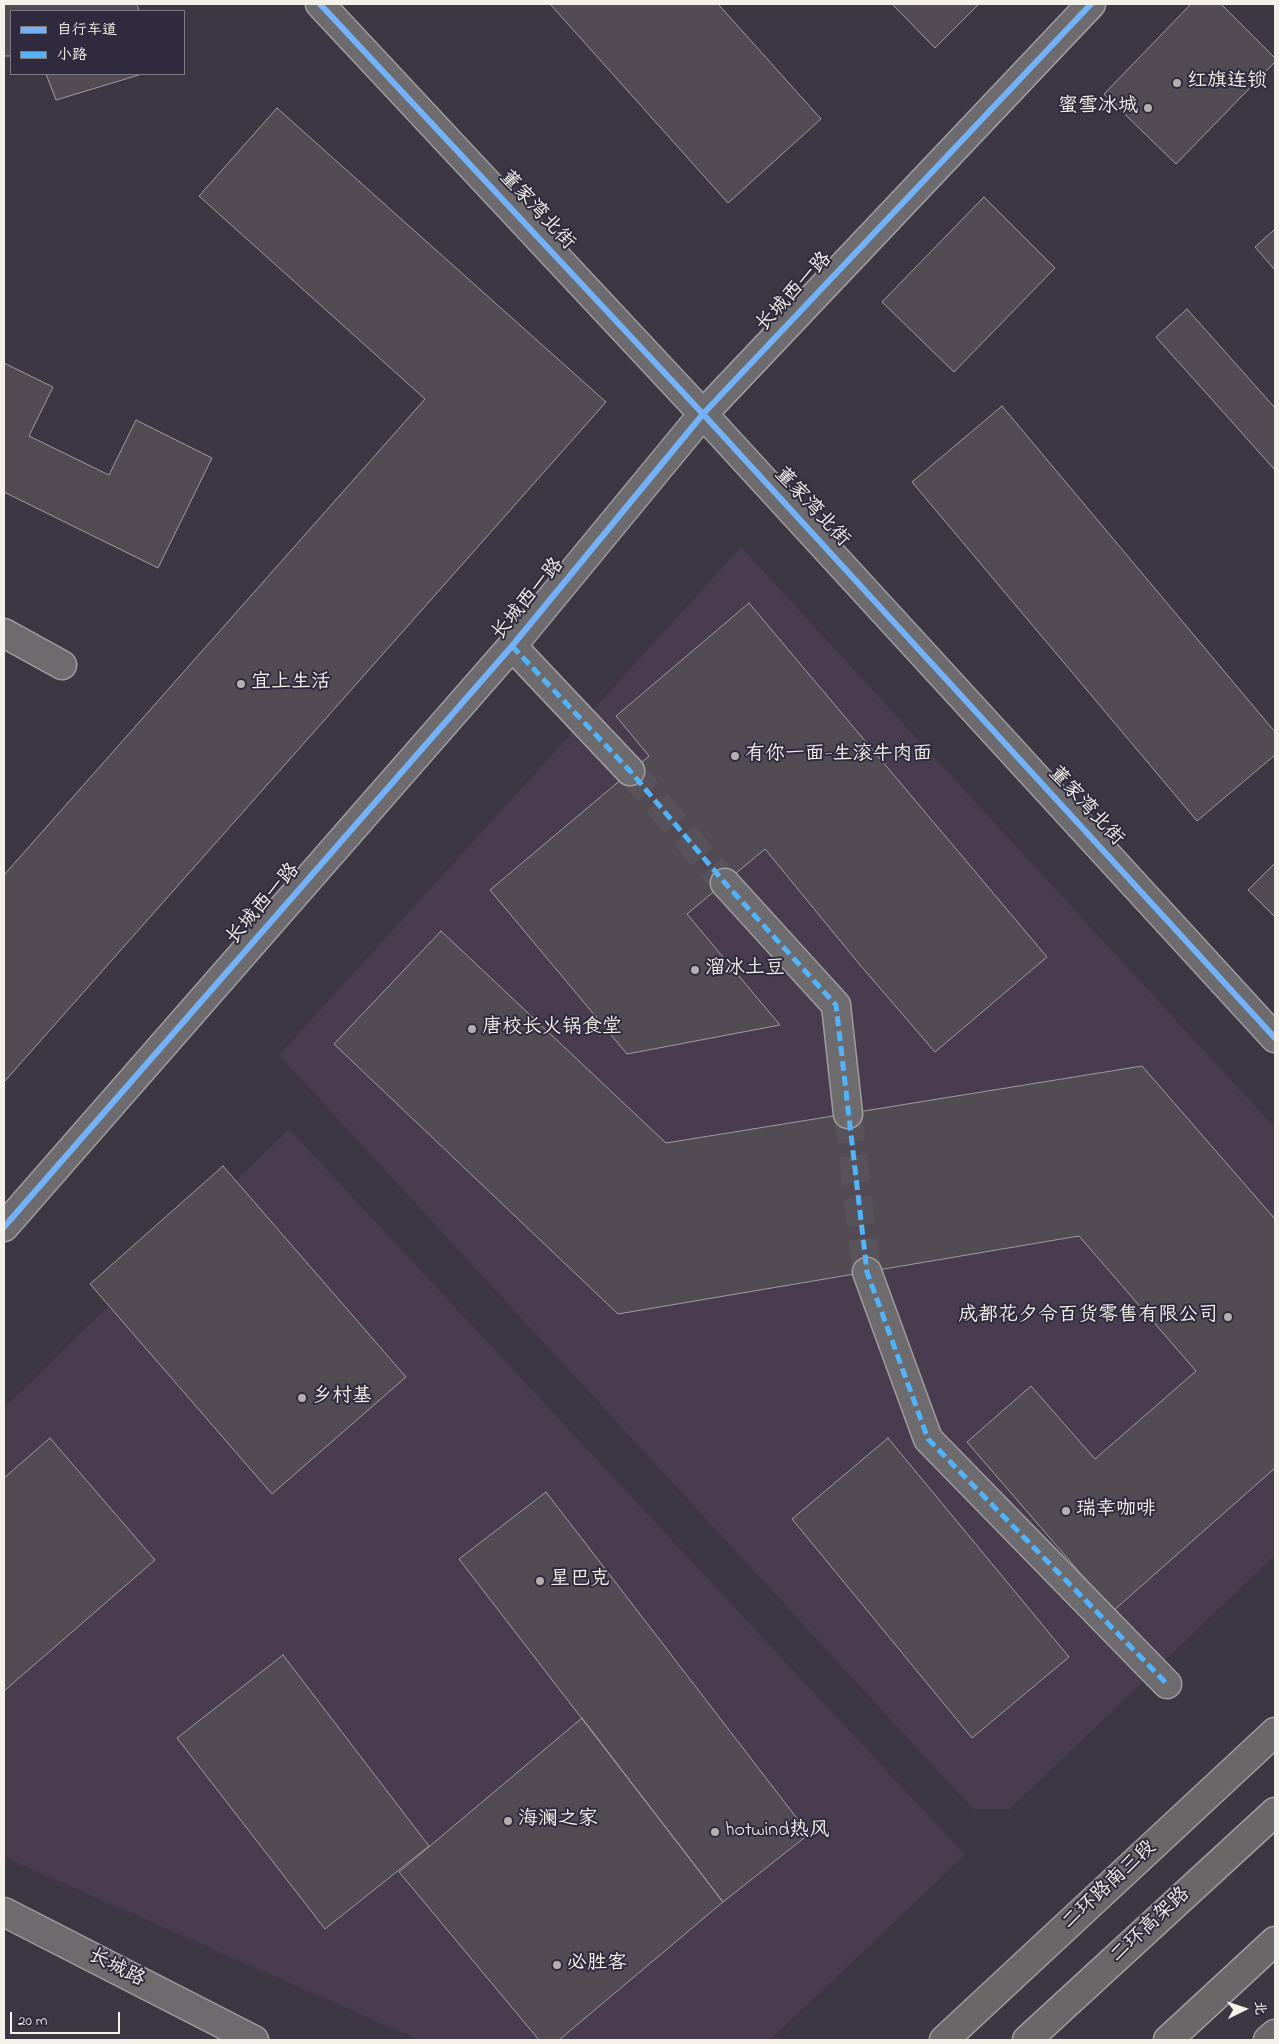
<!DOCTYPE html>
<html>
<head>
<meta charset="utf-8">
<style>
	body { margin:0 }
	#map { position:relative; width:1279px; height:2044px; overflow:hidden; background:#3c3742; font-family:"Indie Flower","LXGW WenKai TC",sans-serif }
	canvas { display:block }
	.frame { position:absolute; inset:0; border:5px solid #f4f1e8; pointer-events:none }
	.legend { position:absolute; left:10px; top:10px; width:175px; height:65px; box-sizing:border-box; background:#2f2a3d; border:1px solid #7e7a81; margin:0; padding:6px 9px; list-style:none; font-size:15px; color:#f4f1e8 }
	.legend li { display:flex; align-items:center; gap:10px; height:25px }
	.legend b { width:25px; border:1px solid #7e7a81 }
	.north { position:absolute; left:1219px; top:1984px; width:50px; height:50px; -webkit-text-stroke:4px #2f2a3d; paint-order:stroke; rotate:86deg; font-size:14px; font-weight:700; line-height:20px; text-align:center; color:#f4f1e8 }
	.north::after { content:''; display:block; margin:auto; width:18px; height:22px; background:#f4f1e8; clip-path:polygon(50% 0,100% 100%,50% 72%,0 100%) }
	.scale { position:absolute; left:10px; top:2012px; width:110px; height:22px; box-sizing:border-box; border:2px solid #f4f1e8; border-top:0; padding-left:6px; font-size:15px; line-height:18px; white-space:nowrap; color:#f4f1e8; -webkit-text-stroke:4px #2f2a3d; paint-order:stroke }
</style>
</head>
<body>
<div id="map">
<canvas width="1279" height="2044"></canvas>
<div class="frame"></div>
<ul class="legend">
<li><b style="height:6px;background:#73b2f8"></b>自行车道</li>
<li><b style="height:6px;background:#52b3f8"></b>小路</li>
</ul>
<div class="north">北</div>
<div class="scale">20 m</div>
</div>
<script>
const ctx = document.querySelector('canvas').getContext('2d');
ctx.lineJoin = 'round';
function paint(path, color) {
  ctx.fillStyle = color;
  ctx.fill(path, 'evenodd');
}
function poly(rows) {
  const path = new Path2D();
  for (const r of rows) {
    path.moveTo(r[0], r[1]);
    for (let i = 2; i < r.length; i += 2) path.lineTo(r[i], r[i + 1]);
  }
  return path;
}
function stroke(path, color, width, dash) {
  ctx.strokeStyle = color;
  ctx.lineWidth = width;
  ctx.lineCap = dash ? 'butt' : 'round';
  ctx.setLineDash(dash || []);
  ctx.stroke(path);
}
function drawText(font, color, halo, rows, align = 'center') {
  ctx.font = font + ' "Indie Flower","LXGW WenKai TC",sans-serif';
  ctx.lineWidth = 4;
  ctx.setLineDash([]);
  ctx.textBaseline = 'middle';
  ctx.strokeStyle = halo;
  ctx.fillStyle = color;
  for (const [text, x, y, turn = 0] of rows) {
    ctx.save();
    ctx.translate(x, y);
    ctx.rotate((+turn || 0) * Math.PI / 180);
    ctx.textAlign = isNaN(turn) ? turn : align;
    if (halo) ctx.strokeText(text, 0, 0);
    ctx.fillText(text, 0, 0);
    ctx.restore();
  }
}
const built = poly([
	[741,547,1275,1128,1275,1555,1010,1809,973,1809,279,1055],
	[289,1129,965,1855,770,2040,419,2040,4,1857,4,1408]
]);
const building = poly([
	[4,4,137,4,139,11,11,11,11,56,4,56,4,4],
	[550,4,718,4,821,119,728,203,550,4],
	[892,4,979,4,935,48,892,4],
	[1191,4,1221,4,1275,58,1275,62,1176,164,1104,94,1191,4],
	[46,74,142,74,56,100,46,74],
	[277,108,606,402,4,1082,4,875,425,399,199,196,277,108],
	[984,197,1055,268,954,372,882,302,984,197],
	[1275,229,1275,270,1255,247,1275,229],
	[1187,309,1275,408,1275,470,1156,337,1187,309],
	[4,363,53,387,29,436,109,475,136,420,212,458,158,568,4,492,4,363],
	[1002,406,1275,732,1275,755,1197,821,912,482,1002,406],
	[749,603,1047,957,935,1052,860,965,765,849,687,914,780,1025,627,1054,490,890,649,756,616,716,749,603],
	[1275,863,1275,917,1248,890,1275,863],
	[441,931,666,1143,1142,1066,1275,1219,1275,1468,1113,1611,967,1442,1031,1386,1095,1459,1196,1371,1079,1236,618,1314,334,1044,441,931],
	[223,1166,406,1377,272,1494,90,1284,223,1166],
	[50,1438,155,1560,4,1691,4,1478,50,1438],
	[888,1438,1069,1657,972,1738,792,1519,888,1438],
	[546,1492,809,1834,723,1902,459,1559,546,1492],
	[283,1655,429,1846,325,1929,177,1738,283,1655],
	[582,1718,723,1902,559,2040,539,2040,399,1872,582,1718]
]);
const minorTunnel = poly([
	[630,771,725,883],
	[848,1114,867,1272]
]);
const minor = poly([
	[320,4,703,414,1275,1038],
	[4,633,62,665],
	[512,646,630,771],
	[725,883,836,1005,848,1114],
	[4,1227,512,646,703,414,1091,4],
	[867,1272,928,1439,1167,1684],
	[4,1912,254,2040]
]);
const major = poly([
	[944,2040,1275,1732],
	[1268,2040,1275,2034]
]);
const highway = poly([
	[1027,2040,1275,1812],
	[1168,2040,1275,1941]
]);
const quiet = poly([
	[512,646,630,771,725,883,836,1005,867,1272,928,1439,1167,1684]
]);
const cycleway = poly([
	[320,4,703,414,1275,1038],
	[4,1227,512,646,703,414,1091,4]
]);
const markers = [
	[1177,83,5,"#b4b0ae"],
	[1148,108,5,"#b4b0ae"],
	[241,684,5,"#b4b0ae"],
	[735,756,5,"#b4b0ae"],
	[695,970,5,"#b4b0ae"],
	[472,1029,5,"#b4b0ae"],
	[1228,1317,5,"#b4b0ae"],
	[302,1398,5,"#b4b0ae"],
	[1066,1511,5,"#b4b0ae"],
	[540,1581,5,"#b4b0ae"],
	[508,1821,5,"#b4b0ae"],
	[715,1832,5,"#b4b0ae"],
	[557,1965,5,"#b4b0ae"]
];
const poiNames = [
	["红旗连锁",1187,83],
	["蜜雪冰城",1138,108,"right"],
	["宜上生活",251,684],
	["有你一面-生滚牛肉面",745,756],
	["溜冰土豆",705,970],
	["唐校长火锅食堂",482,1029],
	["成都花夕令百货零售有限公司",1218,1317,"right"],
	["乡村基",312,1398],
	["瑞幸咖啡",1076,1511],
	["星巴克",550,1581],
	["海澜之家",518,1821],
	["hotwind热风",725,1832],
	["必胜客",567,1965]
];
const streetNames = [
	["董家湾北街",536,211,47],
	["长城西一路",795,293,-47],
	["董家湾北街",811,508,47],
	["长城西一路",529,600,-50],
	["董家湾北街",1085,807,47],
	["长城西一路",264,905,-49],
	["二环路南三段",1110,1886,-43],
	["二环高架路",1151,1926,-43],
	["长城路",116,1969,27]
];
paint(built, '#483c4e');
paint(building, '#534b54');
stroke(building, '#9f9ca0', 1);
stroke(minorTunnel, '#58535b', 28, [28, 14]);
stroke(minor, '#9f9ca0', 31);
stroke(major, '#9f9ca0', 31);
stroke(highway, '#9f9ca0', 31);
stroke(minor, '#6e6b6e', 28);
stroke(major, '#6a6769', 28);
stroke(highway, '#6a6769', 28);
stroke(quiet, '#52b3f8', 5, [10, 5]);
stroke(cycleway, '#73b2f8', 6);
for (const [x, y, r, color] of markers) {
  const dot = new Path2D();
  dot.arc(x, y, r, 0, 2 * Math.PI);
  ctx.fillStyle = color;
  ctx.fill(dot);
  stroke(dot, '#2f2a3d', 2);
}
drawText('20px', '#f4f1e8', '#2f2a3d', poiNames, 'left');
drawText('20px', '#f4f1e8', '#2f2a3d', streetNames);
</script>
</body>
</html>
